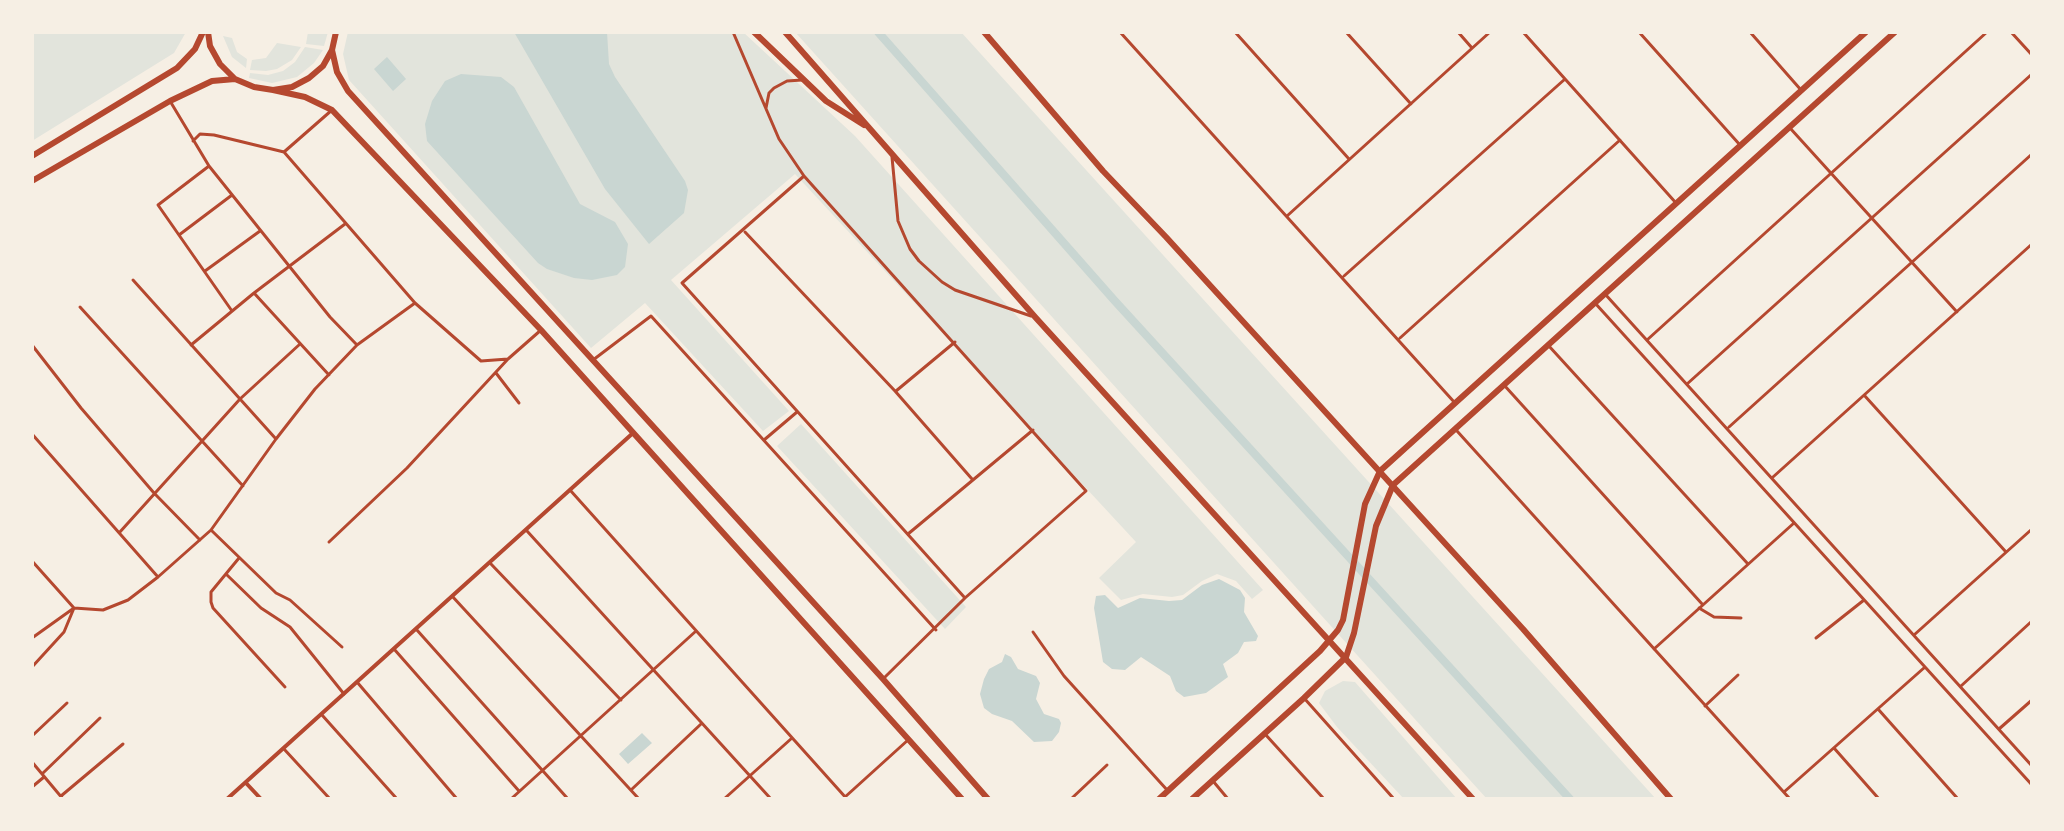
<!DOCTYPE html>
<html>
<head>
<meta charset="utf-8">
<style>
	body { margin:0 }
	#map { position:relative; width:2064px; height:831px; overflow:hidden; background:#f6efe4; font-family:"Fira Sans",sans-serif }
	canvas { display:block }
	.frame { position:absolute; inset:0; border:34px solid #f6efe4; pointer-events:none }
</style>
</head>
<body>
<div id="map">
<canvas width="2064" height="831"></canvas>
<div class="frame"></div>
</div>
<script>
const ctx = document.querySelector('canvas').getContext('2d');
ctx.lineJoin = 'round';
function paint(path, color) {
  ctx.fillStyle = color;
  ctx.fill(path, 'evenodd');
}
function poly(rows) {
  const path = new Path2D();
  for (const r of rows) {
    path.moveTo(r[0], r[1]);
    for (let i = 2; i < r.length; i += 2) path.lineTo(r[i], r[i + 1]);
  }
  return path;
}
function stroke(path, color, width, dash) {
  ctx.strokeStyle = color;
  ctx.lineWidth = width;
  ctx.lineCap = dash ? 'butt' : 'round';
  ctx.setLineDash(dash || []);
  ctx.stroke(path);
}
const green = poly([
	[32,32,186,32,174,53,32,141],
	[308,32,328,32,324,46,306,44],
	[348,32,743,32,855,136,1263,590,1252,599,1236,581,1217,574,1202,581,1183,595,1172,597,1143,594,1121,600,1099,578,1136,542,795,174,671,280,789,411,763,431,645,303,591,348,349,80,343,54],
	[795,32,961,32,1656,799,1487,799],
	[223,36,232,38,237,52,247,59,246,68,232,57],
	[277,43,301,47,292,60,277,69,266,71,250,70,252,60,266,58],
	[305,47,323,50,314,63,297,77,272,83,249,78,250,73,268,75,283,71,295,62],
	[801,424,966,607,945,629,777,446],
	[1343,681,1355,682,1457,799,1404,799,1337,727,1319,703,1325,691]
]);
const water = poly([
	[514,32,607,32,609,64,615,77,685,181,688,190,684,213,649,244,605,189],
	[387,57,406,79,393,91,374,69],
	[461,74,501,77,514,87,580,204,615,222,628,244,625,267,617,275,592,280,574,278,547,269,538,263,427,141,425,124,432,101,445,81],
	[1219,579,1240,590,1245,598,1244,612,1258,636,1256,641,1244,642,1238,653,1223,664,1228,677,1206,693,1184,697,1176,691,1170,676,1141,657,1125,670,1112,669,1103,662,1094,608,1096,596,1105,595,1118,608,1140,598,1169,601,1182,600,1202,585],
	[1005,654,1011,657,1018,669,1036,676,1040,683,1036,699,1044,714,1059,719,1061,723,1059,732,1052,741,1034,742,1012,721,992,714,984,708,980,694,984,679,989,669,1002,662],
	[642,733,652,743,628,764,619,754]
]);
const canal = poly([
	[878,32,1114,300,1570,799]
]);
const minor = poly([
	[733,32,779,139,804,176,1086,491,965,598,883,679],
	[1120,32,1455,403],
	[1235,32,1349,159],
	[1346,32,1411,104],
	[1458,32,1472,48],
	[1523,32,1676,203],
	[1639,32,1740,145],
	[1750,32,1801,90],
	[2011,32,2032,55],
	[170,101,209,166,330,317,357,345],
	[766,108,769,93,774,88,787,81,802,80],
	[1790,128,1957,312],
	[193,141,200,134,214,135,284,152,415,303,481,361,508,359],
	[284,152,332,110],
	[892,157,898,221,910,249,919,261,942,282,955,290,1031,316],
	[209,166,158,205,232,311],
	[804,176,682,283,965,598],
	[1287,216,1490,32],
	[745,232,895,391,972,479],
	[179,235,232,195],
	[205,271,260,231],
	[1344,276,1565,79],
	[133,280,276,439],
	[254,293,329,375],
	[1605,294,2032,766],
	[1595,303,2032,785],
	[80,307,243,486],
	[1400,338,1620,140],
	[1647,340,1987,32],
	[32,345,81,408,154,493,200,540],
	[191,345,254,293,345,224],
	[1548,345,1748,564],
	[593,360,651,316,936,630],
	[496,373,519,403],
	[1687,384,2032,74],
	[1504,385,1703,605],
	[896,391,955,342],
	[1864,395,2006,552],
	[1729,427,2032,154],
	[1457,431,1790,799],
	[32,434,158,577],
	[764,440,797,412],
	[1773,477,2032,244],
	[570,490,847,799],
	[211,530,276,593,290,600,342,647],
	[527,531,771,799],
	[119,533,240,399,300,344],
	[908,534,1033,430],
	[329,542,407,468,508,359,541,330],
	[239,558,211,592,211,602,213,608,285,687],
	[32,561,74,608,103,610,128,600,158,577,211,530,276,439,315,389,357,345,415,303],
	[491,564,621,700],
	[226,574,261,608,290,627,344,694],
	[452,596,639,799],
	[1699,608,1714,617,1741,618],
	[416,629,568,799],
	[1033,632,1064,676,1168,791],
	[1914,635,2032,529],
	[32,638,74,608],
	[1816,638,1864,600],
	[394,649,519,791],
	[1654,649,1794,523],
	[32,667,64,632,74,608],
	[357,682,457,799],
	[1961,686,2032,621],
	[1304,698,1394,799],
	[1705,706,1738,675],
	[1878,709,1958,799],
	[322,715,397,799],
	[1999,729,2032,700],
	[1265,734,1324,799],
	[32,736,67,703],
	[1834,748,1879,799],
	[284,749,330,799],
	[32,762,63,799],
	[42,774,100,718],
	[1213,781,1228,799],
	[32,787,44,777],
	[631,790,701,724],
	[1784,792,1925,667],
	[61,796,123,744],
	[845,797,908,740],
	[511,799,696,631],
	[724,799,792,738],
	[1071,799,1107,765]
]);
const tertiary = poly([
	[246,783,261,799],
	[227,799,633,433]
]);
const primary = poly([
	[208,32,210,46,220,64,235,79,254,87,273,90,292,87,309,78,323,66,332,50,336,32],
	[332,50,337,72,348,91,883,679,988,799],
	[273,90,305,97,332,110,541,330,962,799],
	[32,156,177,68,195,49,203,32],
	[32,181,170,101,212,81,235,79],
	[1159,799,1320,651,1338,630,1343,620,1365,504,1380,471,1866,32],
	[1192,799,1304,698,1346,657,1354,633,1376,526,1393,485,1895,32]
]);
const motorway = poly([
	[754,32,826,101,864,125],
	[785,32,1036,318,1473,799],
	[984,32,1103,171,1166,237,1523,629,1671,799]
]);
paint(green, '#e2e4dc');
paint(water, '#c9d6d2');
stroke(canal, '#c9d6d2', 8);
stroke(minor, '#b5482f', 3);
stroke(tertiary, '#b5482f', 4);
stroke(primary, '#b5482f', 6);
stroke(motorway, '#b5482f', 6);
</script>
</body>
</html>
